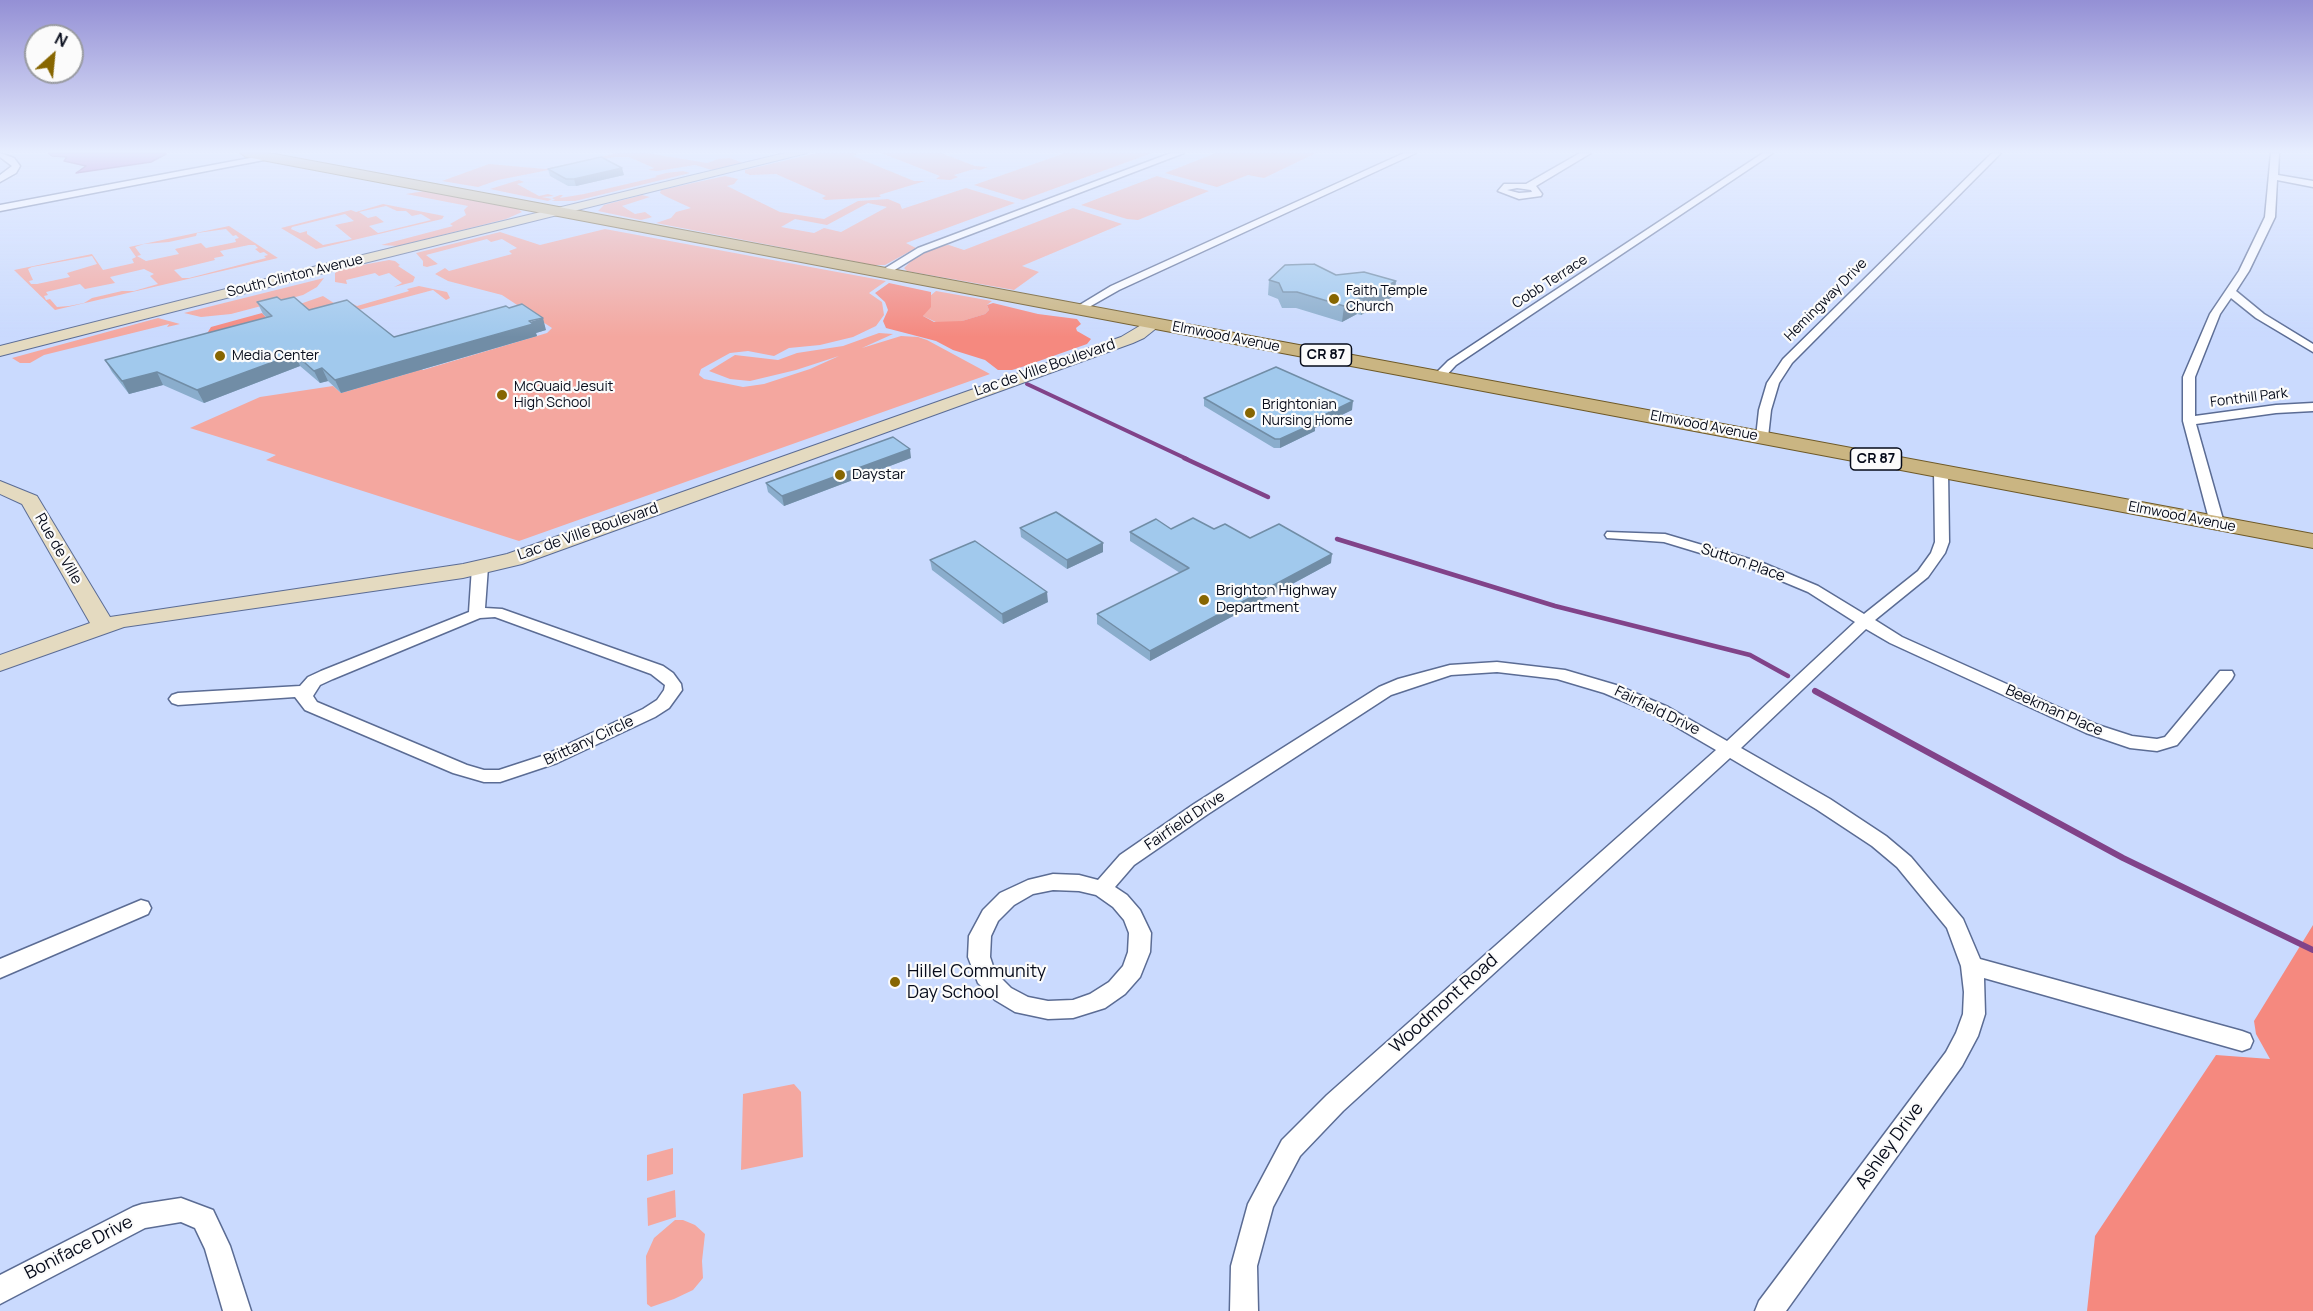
<!DOCTYPE html>
<html>
<head>
<meta charset="utf-8">
<style>
	body { margin:0 }
	#map { position:relative; width:2313px; height:1311px; overflow:hidden; background:#cadafe; font-family:Manrope,sans-serif }
	canvas { display:block }
	.north { position:absolute; left:24px; top:24px; width:60px; height:60px; box-sizing:border-box; background:#fbfbfb; border:2px solid #999ba1; border-radius:50%; rotate:27deg; font-size:16px; font-weight:700; line-height:24px; text-align:center; color:#060b1a }
	.north::after { content:''; display:block; margin:auto; width:21px; height:27px; background:#876601; clip-path:polygon(50% 0,100% 100%,50% 72%,0 100%) }
</style>
</head>
<body>
<div id="map">
<canvas width="2313" height="1311"></canvas>
<div class="north">N</div>
</div>
<script>
const ctx = document.querySelector('canvas').getContext('2d');
ctx.lineJoin = 'round';
function paint(path, color) {
  ctx.fillStyle = color;
  ctx.fill(path, 'evenodd');
}
function poly(rows) {
  const path = new Path2D();
  for (const r of rows) {
    path.moveTo(r[0], r[1]);
    for (let i = 2; i < r.length; i += 2) path.lineTo(r[i], r[i + 1]);
  }
  return path;
}
function stroke(path, color, width, dash) {
  ctx.strokeStyle = color;
  ctx.lineWidth = width;
  ctx.lineCap = dash ? 'butt' : 'round';
  ctx.setLineDash(dash || []);
  ctx.stroke(path);
}
function drawText(font, color, halo, rows, align = 'center') {
  ctx.font = font + ' Manrope,sans-serif';
  ctx.lineWidth = 4.5;
  ctx.setLineDash([]);
  ctx.textBaseline = 'middle';
  ctx.strokeStyle = halo;
  ctx.fillStyle = color;
  for (const [text, x, y, turn = 0] of rows) {
    ctx.save();
    ctx.translate(x, y);
    ctx.rotate((+turn || 0) * Math.PI / 180);
    ctx.textAlign = isNaN(turn) ? turn : align;
    if (halo) ctx.strokeText(text, 0, 0);
    ctx.fillText(text, 0, 0);
    ctx.restore();
  }
}
const green = poly([
	[618,153,647,153,707,163,718,159,730,158,743,163,712,170,695,165,657,171,648,170,654,168,629,157,614,157,498,180,478,187,442,181,489,164,545,169],
	[817,153,856,153,858,154,853,156,914,181,925,181,879,195,881,197,825,200,822,198,826,196,776,174,750,175,745,173,745,170],
	[881,153,941,153,975,166,988,167,980,170,974,169,954,175,958,177,950,180,936,179,940,176],
	[1065,153,1152,153,1023,200,974,185],
	[1216,153,1316,153,1264,178,1248,175,1217,187,1165,173],
	[683,171,690,173,575,201,551,201,555,200,552,198,560,195,563,195,560,198,584,194,657,177,655,176,666,173],
	[725,176,738,179,734,184,727,186,780,212,824,219,858,201,888,199,900,204,902,209,966,188,1015,203,906,243,916,248,885,265,873,265,656,223,671,218,676,212,691,208,665,196,660,193,661,190],
	[868,203,887,207,841,232,824,228,814,233,781,227,795,219,827,225],
	[1157,176,1209,191,1138,220,1127,219,1081,205],
	[519,180,524,182,517,184,539,196,548,194,554,196,542,197,552,199,548,201,490,189],
	[424,191,518,209,522,212,506,219,398,246,381,245,453,226,450,224,466,215,464,210,468,206,406,194],
	[642,195,650,197,622,206,635,214,645,212,652,217,649,218,641,220,598,211,604,205],
	[383,204,444,216,442,219,316,249,281,228,351,210,356,212],
	[386,206,397,211,406,211,412,216,421,214,431,220,378,233,369,226,384,222,376,216,368,218,359,212],
	[345,214,354,221,335,225,352,239,323,245,307,234,307,231,300,233,291,229,292,227],
	[1073,208,1122,224,1022,266,1039,272,1014,290,907,271,904,268,915,257,936,246,949,245,964,250],
	[229,226,278,258,55,310,14,270,92,254,103,270,134,263,132,259,136,257,129,247],
	[226,229,233,236,236,235,239,238,235,239,236,242,206,248,201,243,175,249,179,254,146,261,137,256,141,255,135,247,144,244,169,242,196,236,197,233],
	[249,245,255,245,258,248,255,249,260,253,264,252,268,255,264,256,266,258,189,278,182,278,174,270,215,260,214,258,224,256,220,251],
	[92,256,97,264,67,273,70,277,37,284,31,284,29,281,33,280,28,269,32,267],
	[144,269,154,274,150,276,158,284,134,291,122,291,92,298,84,303,69,306,57,307,50,299,46,300,44,296,48,295,46,292,80,284,85,289,115,283,110,277],
	[605,229,886,281,869,293,882,302,884,315,876,326,853,337,820,345,789,348,774,356,748,351,730,353,701,369,699,375,704,379,743,387,764,384,810,369,839,356,796,370,750,381,730,379,709,371,735,355,778,360,797,353,843,346,879,333,893,334,862,348,901,336,918,337,927,340,990,374,519,541,266,460,276,455,190,428,260,397,333,386,341,393,410,373,417,365,423,370,547,333,552,328,502,295,448,281,435,274,445,268,449,271,512,254,509,251,517,248,502,239,491,242,487,239,426,255,438,264,427,267,423,266,423,261,416,253,500,232,540,245],
	[389,260,395,261,400,265,398,266,415,277,413,282,394,287,402,283,389,273,379,276,375,273,346,280,347,284,335,282,335,273,341,269],
	[324,278,317,287,303,295,231,314,201,317,184,313],
	[419,286,447,292,450,298,446,300,433,290,314,322,300,304,323,296,340,307,353,304,357,306,409,291,407,289],
	[936,291,992,301,987,305,989,310,985,314,956,323,940,324,923,316,930,305,930,296],
	[158,318,180,324,167,327,169,324,44,355,30,363,20,363,12,358],
	[794,1084,801,1092,803,1157,741,1170,743,1094],
	[673,1148,673,1174,647,1181,647,1155],
	[675,1190,676,1217,648,1226,647,1198],
	[675,1220,683,1220,695,1225,705,1234,702,1261,703,1278,693,1290,674,1299,651,1307,647,1304,646,1256,654,1238]
]);
const forest = poly([
	[889,283,931,292,931,307,923,316,934,322,962,321,985,314,989,310,987,305,993,303,1038,314,1077,319,1081,324,1076,328,1077,331,1091,339,1087,344,1025,366,1012,370,998,370,985,360,953,350,936,341,886,328,883,321,888,310,885,302,875,293],
	[262,313,273,324,203,340,211,327],
	[2313,925,2313,1311,2087,1311,2095,1236,2216,1055,2270,1059,2256,1034,2254,1021]
]);
const water = poly([
	[48,153,166,153,166,154,151,162,76,173,86,166,64,161,67,157,52,156,48,153]
]);
const streamFar2 = poly([
	[1027,384,1187,459]
]);
const streamFar1 = poly([
	[1184,458,1268,497],
	[1337,539,1555,606,1750,655,1788,676]
]);
const stream = poly([
	[1815,691,2123,858,2313,950]
]);
const street = poly([
	[0,153,14,158,20,166,16,173,0,182,0,175,12,166,0,157,0,153],
	[1171,153,1184,153,924,252,888,274,879,272,918,248,1171,153],
	[1404,153,1416,153,1119,290,1082,311,1078,312,1073,309,1111,286,1404,153],
	[1580,153,1591,153,1536,186,1542,194,1541,196,1519,199,1498,191,1504,184,1526,184,1580,153],
	[1517,188,1531,190,1532,192,1519,193,1507,190,1517,188],
	[1763,153,1773,153,1456,365,1443,379,1439,380,1433,376,1448,361,1763,153],
	[1992,153,2001,153,1792,363,1779,383,1771,410,1768,437,1762,441,1757,440,1756,437,1759,410,1767,383,1783,359,1992,153],
	[2271,153,2279,153,2278,175,2313,181,2313,187,2277,180,2275,217,2249,271,2236,291,2264,314,2313,344,2313,352,2256,318,2231,298,2220,314,2195,377,2195,416,2276,405,2313,403,2313,411,2276,413,2196,424,2224,523,2217,527,2210,523,2183,421,2183,377,2210,314,2239,271,2265,217,2271,153],
	[266,155,269,155,269,159,0,211,0,205,266,155],
	[1941,467,1948,471,1949,542,1945,553,1928,577,1875,620,1902,637,2098,725,2132,736,2157,739,2165,737,2220,671,2232,671,2234,675,2232,679,2177,745,2157,751,2130,748,2086,733,1890,643,1866,629,1741,748,1830,799,1886,836,1911,857,1963,919,1980,959,2242,1031,2250,1034,2253,1041,2250,1048,2242,1051,1984,978,1985,1014,1978,1036,1962,1066,1786,1311,1755,1311,1759,1301,1946,1052,1956,1033,1963,1014,1964,992,1961,966,1947,928,1897,867,1872,846,1816,809,1730,758,1343,1111,1300,1156,1273,1207,1257,1266,1258,1311,1230,1311,1231,1266,1248,1204,1282,1140,1327,1095,1716,750,1656,715,1604,693,1557,679,1497,672,1451,675,1391,695,1208,814,1134,865,1115,887,1127,895,1140,910,1151,933,1150,952,1140,977,1125,994,1105,1008,1073,1018,1048,1019,1015,1012,995,1000,978,983,968,957,969,936,983,910,1000,893,1028,880,1053,874,1079,875,1098,880,1120,855,1194,804,1379,687,1398,679,1450,665,1497,662,1565,670,1616,685,1668,707,1727,741,1855,622,1808,592,1753,569,1664,542,1607,538,1605,535,1607,532,1665,534,1763,563,1818,586,1864,614,1918,571,1931,553,1935,542,1934,471,1941,467],
	[1053,890,1079,891,1096,895,1113,907,1124,920,1129,933,1128,952,1123,966,1109,982,1090,994,1073,1000,1048,1001,1028,997,1011,988,995,972,990,957,991,936,998,921,1014,905,1033,894,1053,890],
	[480,562,488,567,485,608,502,609,663,666,673,673,681,684,682,690,669,708,655,717,557,763,500,782,484,782,453,773,305,710,295,697,178,705,172,703,169,699,172,695,178,693,300,686,308,677,321,671,469,612,472,567,480,562],
	[495,617,651,674,665,685,664,690,657,700,643,709,545,755,499,770,484,770,467,765,317,702,313,696,320,685,333,679,480,618,495,617],
	[141,900,148,902,151,908,148,914,0,978,0,959,141,900],
	[181,1198,213,1210,230,1246,251,1311,223,1311,205,1249,195,1228,181,1222,145,1228,0,1304,0,1275,133,1207,142,1204,181,1198]
]);
const secondary = poly([
	[785,153,807,153,320,274,0,356,0,346,317,266,785,153],
	[1153,318,1161,323,1159,326,1144,338,1133,343,522,564,463,578,124,627,0,671,0,655,90,623,22,504,0,494,0,481,37,496,110,617,463,564,507,554,1121,337,1153,318]
]);
const primary = poly([
	[240,153,269,153,2313,534,2313,548,246,157,240,153]
]);
const wall = poly([
	[548,169,624,175,576,186,568,186,550,176],
	[1336,275,1396,281,1394,296,1361,315,1357,314,1342,322,1296,308,1282,308,1278,299,1268,295,1269,280],
	[281,300,394,337,546,330,536,333,537,336,341,393,328,381,320,383,300,366,204,403,163,385,129,394,112,372,105,360,267,318,263,314,257,302],
	[1204,398,1352,410,1315,428,1315,431,1280,448,1274,448,1204,406],
	[911,458,784,506,768,492,766,483],
	[1020,528,1103,543,1103,552,1067,569,1021,537],
	[1171,529,1214,529,1250,538,1331,563,1150,661,1097,624,1097,614,1180,573,1130,541,1130,532],
	[930,560,1048,602,1003,624,932,570]
]);
const shadedWall = poly([
	[622,168,624,175,576,186,574,179],
	[1396,281,1394,296,1361,315,1363,299],
	[1359,298,1357,314,1342,322,1344,306],
	[543,318,546,330,536,333,537,336,341,393,335,380],
	[295,354,300,366,204,403,197,390],
	[322,368,328,381,320,383,314,371],
	[157,372,163,385,129,394,122,381],
	[1353,401,1352,410,1315,428,1315,431,1280,448,1280,439,1312,421],
	[910,449,911,458,784,506,782,496],
	[1103,543,1103,552,1067,569,1067,560],
	[1332,554,1331,563,1150,661,1150,651],
	[1047,592,1048,602,1003,624,1002,614]
]);
const building = poly([
	[601,157,622,168,574,179,566,179,548,169,601,157],
	[1314,264,1336,275,1364,272,1396,281,1363,299,1359,298,1344,306,1297,292,1283,292,1279,283,1269,280,1285,265,1314,264],
	[277,297,281,300,294,297,309,310,347,300,394,337,506,306,509,308,522,304,543,318,529,321,533,324,335,380,322,368,314,371,295,354,197,390,157,372,122,381,105,360,272,316,257,302,277,297],
	[1276,367,1353,401,1312,421,1315,423,1280,439,1275,439,1204,398,1276,367],
	[893,437,910,449,782,496,766,483,893,437],
	[1056,512,1103,543,1067,560,1020,528,1056,512],
	[1193,518,1214,529,1225,524,1250,538,1279,524,1332,554,1150,651,1097,614,1189,568,1130,532,1156,519,1171,529,1193,518],
	[975,541,1047,592,1002,614,930,560,975,541]
]);
const markers = [
	[1334,299,6,"#876601"],
	[220,356,6,"#876601"],
	[502,395,6,"#876601"],
	[1250,413,6,"#876601"],
	[840,475,6,"#876601"],
	[1204,600,6,"#876601"],
	[895,982,6,"#876601"]
];
const farStreetnames = [
	["South Clinton Avenue",295,276,-14],
	["Cobb Terrace",1550,282,-33],
	["Hemingway Drive",1826,300,-45],
	["Elmwood Avenue",1226,337,11],
	["Fonthill Park",2249,398,-7],
	["Elmwood Avenue",1704,426,11],
	["Elmwood Avenue",2182,517,11]
];
const farPoinames = [
	["Faith Temple",1346,291],
	["Church",1346,307],
	["Media Center",232,356],
	["McQuaid Jesuit",514,387],
	["High School",514,403],
	["Brightonian",1262,405],
	["Nursing Home",1262,421]
];
const shields = [
	[1326,355,51],
	[1876,459,51]
];
const shieldNames = [
	["CR 87",1326,355],
	["CR 87",1876,459]
];
const streetNames = [
	["Lac de Ville Boulevard",1045,368,-19],
	["Lac de Ville Boulevard",588,532,-19],
	["Rue de Ville",58,549,60],
	["Sutton Place",1743,563,19],
	["Fairfield Drive",1657,711,26],
	["Beekman Place",2054,711,24],
	["Brittany Circle",589,741,-25],
	["Fairfield Drive",1185,821,-34]
];
const poiNames = [
	["Daystar",852,475],
	["Brighton Highway",1216,591],
	["Department",1216,608]
];
const nearPoinames = [
	["Hillel Community",907,972],
	["Day School",907,993]
];
const nearStreetnames = [
	["Woodmont Road",1444,1004,-42],
	["Ashley Drive",1890,1146,-54],
	["Boniface Drive",79,1248,-27]
];
paint(green, '#f4a79f');
paint(forest, '#f5897f');
paint(water, '#b65bb9');
stroke(water, '#814389', 1.5);
stroke(streamFar2, '#814389', 4);
stroke(streamFar1, '#814389', 4.5);
stroke(stream, '#814389', 6);
stroke(street, '#5b6c94', 3);
stroke(secondary, '#5b6c94', 2);
stroke(primary, '#6e5927', 2);
paint(street, '#fff');
paint(secondary, '#e4dac0');
paint(primary, '#cab582');
paint(wall, '#8aadcc');
paint(shadedWall, '#718da6');
paint(building, '#a1c9ed');
stroke(building, '#718da6', 1.5);
const sky = ctx.createLinearGradient(0, 0, 0, 337);
sky.addColorStop(0, '#9490d5');
sky.addColorStop(0.45, '#e7eeff');
sky.addColorStop(1, '#e7eeff00');
ctx.fillStyle = sky;
ctx.fillRect(0, 0, 2313, 337);
for (const [x, y, r, color] of markers) {
  const dot = new Path2D();
  dot.arc(x, y, r, 0, 2 * Math.PI);
  ctx.fillStyle = color;
  ctx.fill(dot);
  stroke(dot, '#fbfbfb', 2);
}
drawText('14px', '#060b1a', '#fbfbfb', farStreetnames);
drawText('14px', '#060b1a', '#fbfbfb', farPoinames, 'left');
for (const [x, y, w] of shields) {
  const box = new Path2D();
  box.roundRect(x - w / 2, y - 11, w, 22, 4.5);
  ctx.fillStyle = '#fbfbfb';
  ctx.fill(box);
  stroke(box, '#060b1a', 1.5);
}
drawText('bold 14px', '#060b1a', null, shieldNames);
drawText('15px', '#060b1a', '#fbfbfb', streetNames);
drawText('15px', '#060b1a', '#fbfbfb', poiNames, 'left');
drawText('18px', '#060b1a', '#fbfbfb', nearPoinames, 'left');
drawText('18px', '#060b1a', '#fbfbfb', nearStreetnames);
</script>
</body>
</html>
